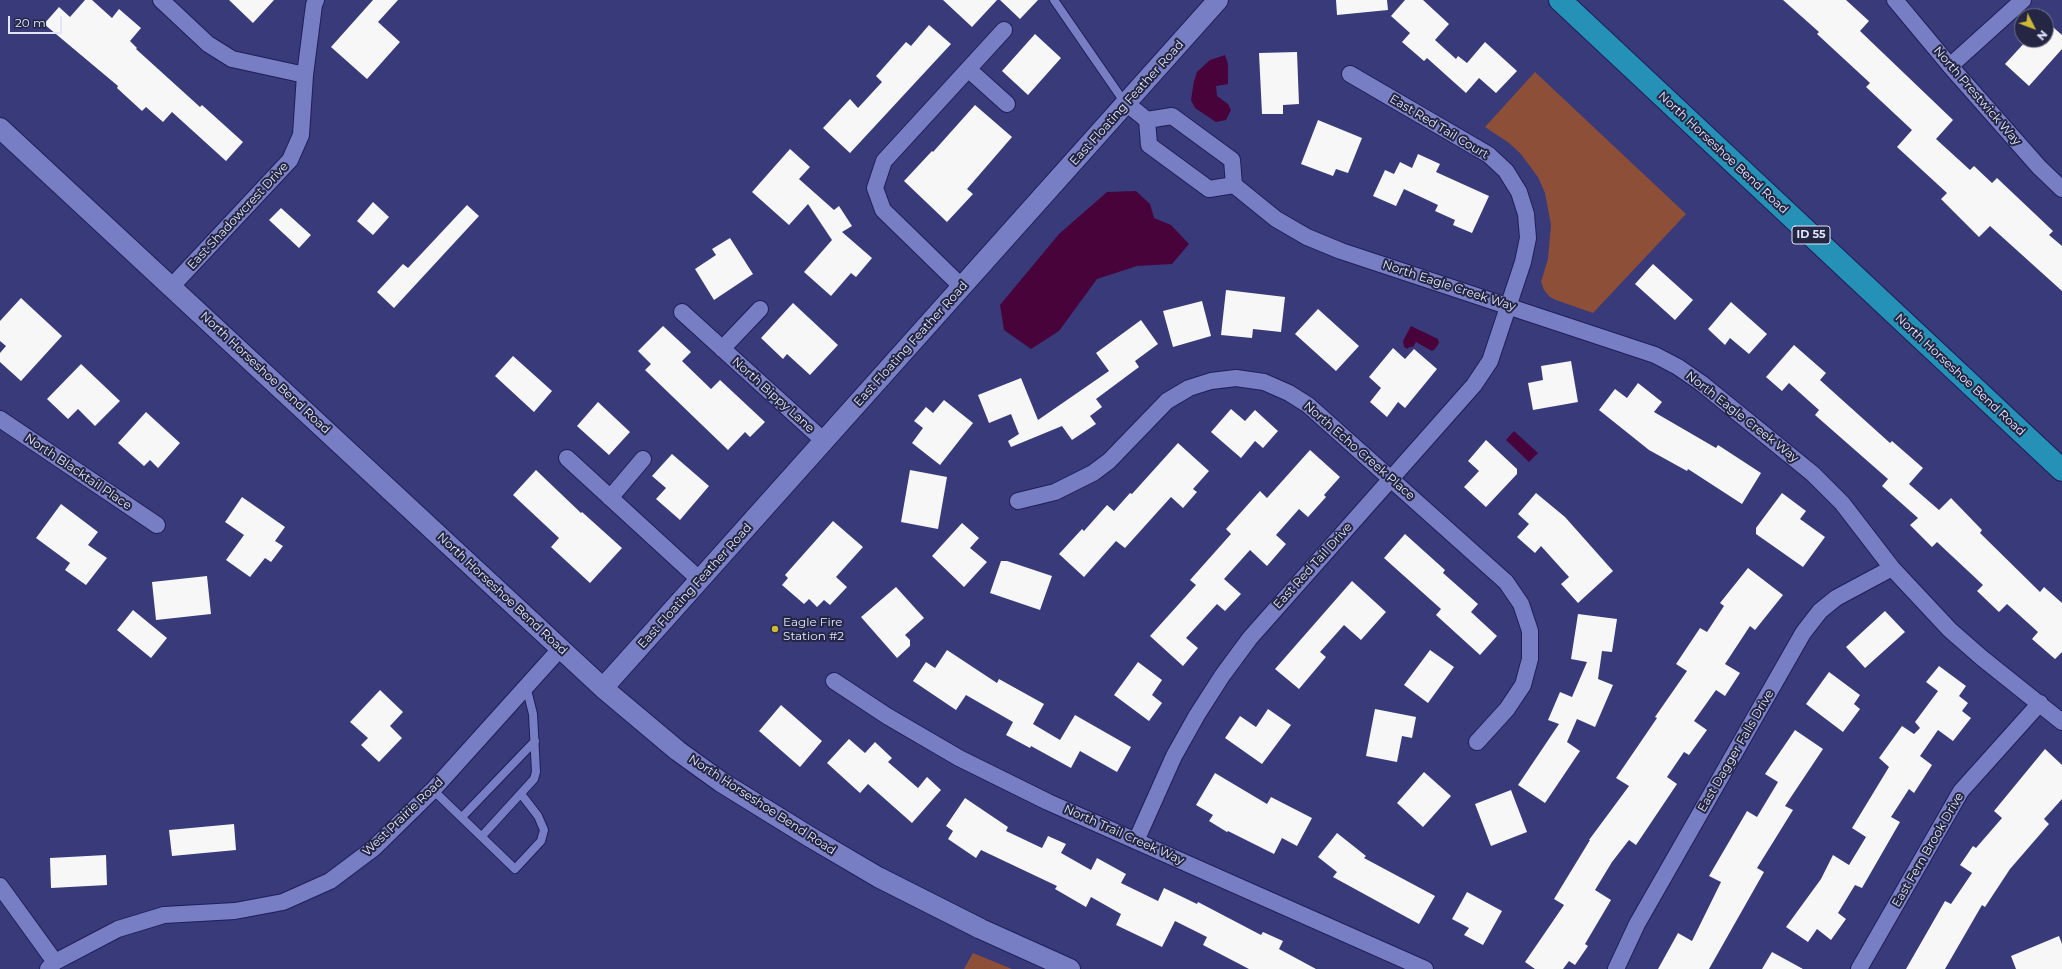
<!DOCTYPE html>
<html>
<head>
<meta charset="utf-8">
<style>
	body { margin:0 }
	#map { position:relative; width:2062px; height:969px; overflow:hidden; background:#383a79; font-family:Montserrat,sans-serif }
	canvas { display:block }
	.north { position:absolute; left:2014px; top:8px; width:40px; height:40px; box-sizing:border-box; background:#242643; border:1px solid #70738d; border-radius:50%; rotate:132deg; font-size:11px; font-weight:700; line-height:16px; text-align:center; color:#e2e6fd }
	.north::after { content:''; display:block; margin:auto; width:14px; height:18px; background:#cfb837; clip-path:polygon(50% 0,100% 100%,50% 72%,0 100%) }
	.scale { position:absolute; left:8px; top:16px; width:54px; height:18px; box-sizing:border-box; border:2px solid #e2e6fd; border-top:0; padding-left:5px; font-size:12px; line-height:14px; white-space:nowrap; color:#e2e6fd; -webkit-text-stroke:3px #242643; paint-order:stroke }
</style>
</head>
<body>
<div id="map">
<canvas width="2062" height="969"></canvas>
<div class="north">N</div>
<div class="scale">20 m</div>
</div>
<script>
const ctx = document.querySelector('canvas').getContext('2d');
ctx.lineJoin = 'round';
function paint(path, color) {
  ctx.fillStyle = color;
  ctx.fill(path, 'evenodd');
}
function poly(rows) {
  const path = new Path2D();
  for (const r of rows) {
    path.moveTo(r[0], r[1]);
    for (let i = 2; i < r.length; i += 2) path.lineTo(r[i], r[i + 1]);
  }
  return path;
}
function stroke(path, color, width, dash) {
  ctx.strokeStyle = color;
  ctx.lineWidth = width;
  ctx.lineCap = dash ? 'butt' : 'round';
  ctx.setLineDash(dash || []);
  ctx.stroke(path);
}
function drawText(font, color, halo, rows, align = 'center') {
  ctx.font = font + ' Montserrat,sans-serif';
  ctx.lineWidth = 4;
  ctx.setLineDash([]);
  ctx.textBaseline = 'middle';
  ctx.strokeStyle = halo;
  ctx.fillStyle = color;
  for (const [text, x, y, turn = 0] of rows) {
    ctx.save();
    ctx.translate(x, y);
    ctx.rotate((+turn || 0) * Math.PI / 180);
    ctx.textAlign = isNaN(turn) ? turn : align;
    if (halo) ctx.strokeText(text, 0, 0);
    ctx.fillText(text, 0, 0);
    ctx.restore();
  }
}
const green = poly([
	[1535,72,1686,214,1593,313,1556,300,1550,297,1544,290,1541,282,1548,259,1551,225,1545,193,1538,177,1520,153,1509,143,1485,127],
	[973,953,1012,969,964,969]
]);
const water = poly([
	[1225,55,1228,64,1228,84,1216,86,1217,96,1228,104,1231,110,1226,120,1216,122,1195,108,1191,100,1194,81,1197,72,1210,60],
	[1136,191,1150,204,1154,218,1171,225,1189,244,1172,264,1137,266,1097,279,1059,331,1031,349,1004,330,1000,305,1059,234,1107,192],
	[1411,326,1438,339,1439,343,1435,349,1432,351,1416,342,1413,347,1409,347,1408,349,1404,347,1403,341],
	[1514,431,1538,453,1529,462,1506,440]
]);
const building = poly([
	[85,0,92,0,112,18,119,9,141,28,130,41,137,48,136,49,200,107,202,105,243,142,226,161,172,112,163,122,146,107,142,111,117,88,118,86,44,24,59,7,70,17],
	[229,0,274,0,253,23],
	[373,0,398,0,378,22,400,42,367,79,331,47],
	[943,0,997,0,972,27],
	[1000,0,1038,0,1020,19],
	[1336,0,1387,0,1388,10,1337,15],
	[1405,0,1423,0,1449,24,1435,40,1456,59,1458,56,1467,63,1485,42,1517,71,1496,93,1479,78,1466,93,1427,58,1424,61,1402,42,1410,33,1391,16],
	[1783,0,1846,0,1869,21,1860,31,1953,120,1936,139,1970,170,1974,166,1992,183,1997,178,2053,231,2049,235,2062,246,2062,291,1990,226,1979,237,1941,199,1947,193,1897,147,1912,130,1866,87,1870,83,1817,34,1819,32],
	[2046,21,2062,35,2062,49,2029,86,2005,64,2027,40,2046,40],
	[929,25,951,44,850,153,823,128,850,99,858,108,882,82,876,76,906,42,911,46],
	[1035,34,1061,58,1028,95,1002,71],
	[1297,52,1299,104,1283,105,1283,114,1262,114,1259,53],
	[975,105,1012,137,967,189,973,194,947,222,904,181,932,151,933,152],
	[1318,120,1362,138,1348,173,1336,169,1333,176,1301,164],
	[790,149,810,167,799,179,834,210,839,206,852,226,842,232,872,258,856,277,851,273,831,296,804,272,832,240,808,204,789,225,752,192],
	[1418,154,1440,164,1436,172,1489,196,1472,233,1453,225,1455,220,1435,211,1438,205,1404,189,1396,206,1373,196,1385,170,1394,174,1400,162,1412,168],
	[373,202,389,217,373,235,357,221],
	[467,205,479,216,394,308,377,292,403,264,408,268],
	[281,208,311,235,299,248,269,220],
	[730,238,753,274,714,300,695,269,716,255,712,249],
	[1653,264,1693,300,1675,320,1635,284],
	[1226,290,1285,297,1281,332,1253,329,1252,338,1221,335],
	[21,298,62,336,21,381,0,362,0,353,6,346,0,341,0,321],
	[1202,301,1211,336,1173,347,1163,311],
	[1731,302,1767,334,1749,354,1730,338,1725,345,1708,329],
	[793,303,838,345,810,375,787,354,783,359,761,338],
	[1318,309,1359,346,1336,371,1295,334],
	[1141,320,1158,344,1135,361,1139,367,1096,399,1102,407,1090,416,1096,424,1072,440,1062,426,1011,447,1008,441,1019,434,1011,414,989,423,978,395,1021,378,1038,420,1109,371,1096,353],
	[663,326,691,352,682,361,711,389,720,380,765,422,750,437,745,432,728,450,645,370,651,364,638,351],
	[1794,345,1826,373,1820,380,1890,443,1892,441,1923,468,1909,484,1939,510,1951,498,1982,530,1980,533,2040,592,2044,587,2062,603,2062,652,2055,659,2032,639,2038,632,2007,604,1999,612,1977,591,1983,585,1937,542,1932,547,1910,525,1918,518,1882,486,1888,479,1815,415,1819,410,1789,383,1782,391,1766,377],
	[1393,348,1405,359,1414,349,1437,369,1405,408,1398,402,1387,417,1370,402,1381,388,1369,377],
	[513,356,552,391,534,412,495,376],
	[1571,361,1578,402,1533,410,1528,383,1543,380,1541,366],
	[81,364,120,401,95,426,78,409,68,419,47,399],
	[1638,383,1662,402,1654,412,1716,448,1718,445,1761,473,1742,504,1688,469,1687,471,1649,450,1599,410,1615,389,1627,398],
	[944,400,973,423,940,465,912,443,923,428,914,421,926,407,933,413],
	[598,402,630,432,609,455,577,426],
	[1231,409,1245,421,1255,410,1278,431,1263,448,1255,441,1241,458,1211,432],
	[146,412,180,443,158,468,150,460,144,466,118,443],
	[1486,440,1517,469,1517,474,1486,507,1464,487,1479,471,1468,461],
	[1178,443,1209,471,1193,489,1197,492,1183,508,1171,497,1125,548,1116,541,1084,577,1059,554,1082,529,1084,531,1107,505,1114,511,1130,493,1132,494],
	[1310,450,1340,477,1324,495,1326,497,1308,517,1299,509,1276,535,1286,544,1267,566,1250,550,1224,579,1241,594,1225,611,1217,604,1186,638,1198,648,1183,666,1150,636,1196,585,1190,580,1231,534,1226,529,1260,491,1267,498],
	[672,454,709,486,680,520,656,499,666,488,652,476],
	[536,470,581,513,582,512,622,548,590,583,551,547,559,538,513,495],
	[910,470,947,477,938,529,901,522],
	[1536,493,1565,517,1613,571,1578,603,1561,584,1569,577,1541,546,1535,553,1517,537,1529,524,1518,514],
	[1782,493,1806,511,1800,519,1825,537,1803,567,1756,534,1756,528],
	[242,497,285,527,275,541,283,546,271,562,265,558,250,577,226,560,244,535,225,522],
	[61,504,98,532,88,545,107,558,86,585,65,570,70,563,36,538],
	[833,521,863,547,836,577,847,587,830,605,824,600,817,607,809,599,804,604,782,585,788,578,785,575],
	[962,523,979,538,970,548,987,562,964,587,932,556],
	[1405,534,1445,570,1443,573,1478,604,1471,612,1497,636,1480,655,1436,615,1441,609,1384,558],
	[1001,561,1007,561,1052,576,1040,610,990,593],
	[1748,568,1783,595,1755,630,1750,626,1725,664,1740,673,1725,696,1716,690,1694,721,1707,730,1689,755,1684,752,1667,777,1677,784,1636,845,1629,840,1612,862,1595,890,1611,900,1585,944,1588,946,1575,965,1569,961,1563,969,1535,969,1525,962,1564,905,1554,899,1590,840,1589,840,1629,786,1616,778,1657,718,1655,717,1687,671,1676,664,1700,628,1707,632,1724,606,1720,603],
	[207,576,211,614,156,620,152,582],
	[1352,581,1386,612,1361,640,1344,625,1320,652,1326,657,1299,689,1275,669],
	[896,587,924,618,905,635,910,640,910,646,897,658,861,617],
	[133,610,167,638,151,658,117,630],
	[1885,611,1905,632,1865,668,1846,647],
	[1578,614,1617,619,1612,652,1602,651,1598,679,1613,685,1595,727,1577,719,1567,742,1580,751,1545,803,1518,785,1559,724,1548,720,1560,692,1572,697,1587,662,1571,659],
	[947,650,997,683,999,679,1044,704,1033,724,1060,740,1075,715,1131,747,1117,772,1080,751,1071,768,1031,746,1030,748,1006,735,1013,722,966,695,956,710,913,681,926,662,935,668],
	[1430,650,1454,667,1428,703,1404,685],
	[1138,662,1162,680,1152,695,1162,703,1149,721,1114,695],
	[1939,666,1966,686,1959,696,1968,703,1962,711,1971,718,1953,741,1938,730,1920,756,1932,765,1914,793,1909,789,1891,817,1900,822,1862,888,1855,885,1838,913,1846,919,1831,940,1817,929,1808,942,1786,927,1821,879,1833,855,1849,865,1866,837,1852,828,1889,767,1879,758,1902,726,1914,734,1920,728,1915,722,1938,691,1926,682],
	[1829,672,1860,695,1854,704,1860,709,1843,732,1806,704],
	[380,690,403,712,390,726,402,738,379,762,361,745,368,738,350,722],
	[781,705,822,741,800,767,759,731],
	[1268,709,1291,725,1262,764,1225,738,1240,716,1256,727],
	[1375,709,1416,717,1412,738,1402,736,1397,762,1366,756],
	[1795,730,1823,749,1785,806,1793,810,1757,868,1764,872,1709,969,1658,969,1678,933,1692,941,1721,882,1709,876,1747,811,1757,817,1778,782,1765,774],
	[849,739,865,753,875,742,892,758,888,762,918,788,927,777,941,790,912,823,868,784,860,793,827,763],
	[2045,749,2062,765,2062,799,2044,819,2049,824,2010,869,1985,907,1982,905,1945,969,1906,969,1945,901,1951,904,1972,873,1960,865,1973,846,1976,848,2002,818,1994,811],
	[1424,772,1451,796,1423,827,1397,803],
	[1215,773,1267,804,1271,797,1312,818,1297,846,1282,838,1274,854,1228,831,1227,832,1209,821,1213,815,1196,805],
	[1511,790,1527,832,1491,846,1475,804],
	[965,798,1008,827,1006,831,1042,848,1048,836,1066,844,1061,853,1091,870,1097,858,1126,874,1121,883,1158,901,1164,888,1197,904,1198,902,1261,935,1263,932,1283,941,1279,949,1316,969,1249,969,1203,945,1207,937,1175,921,1162,947,1116,925,1121,914,1091,897,1086,907,1055,889,1057,886,981,850,976,858,948,839,953,831,946,826],
	[234,824,236,850,172,856,169,830],
	[1337,833,1366,856,1364,858,1435,896,1419,924,1333,877,1337,872,1318,857],
	[106,855,107,885,51,888,50,858],
	[1467,892,1502,911,1483,945,1464,935,1469,928,1452,919],
	[2059,936,2062,944,2062,969,2016,969,2011,956],
	[1772,952,1803,969,1762,969]
]);
const service = poly([
	[1054,0,1125,103],
	[433,790,515,869,541,841,544,830,538,816,521,794],
	[462,817,535,741],
	[482,836,534,779,536,772,533,714,526,686]
]);
const minor = poly([
	[161,0,208,44,232,59,305,75],
	[1895,0,1950,66,2039,167,2062,189],
	[1950,66,2023,0],
	[968,69,1007,104],
	[1126,103,1147,120,1149,145,1209,189,1234,185,1232,160,1172,116,1147,120],
	[1234,185,1276,219,1307,237,1341,251,1655,355,1678,367,1701,383,1813,474,1842,503,1892,568,1950,630,1982,658,2062,722],
	[172,286,290,160,301,135,305,75,314,5,316,0],
	[962,287,883,210,875,188,884,161,1004,30],
	[682,312,824,441],
	[722,349,760,309],
	[0,419,157,525],
	[567,458,700,580],
	[610,498,643,459],
	[1018,501,1055,492,1093,473,1109,461,1167,401,1189,388,1211,381,1236,378,1264,382,1289,393,1308,405,1506,582,1521,604,1530,631,1530,659,1523,685,1507,709,1477,742],
	[834,681,887,716,959,758,1048,802,1425,969],
	[1136,841,1174,756,1197,715,1222,676,1250,638,1474,385,1490,361,1523,262,1528,238,1526,214,1519,192,1506,171,1489,155,1350,74],
	[0,886,55,962],
	[48,969,55,962,118,929,164,915,235,911,283,902,330,881,374,848,433,790,560,649],
	[1616,969,1637,924,1803,633,1820,611,1836,598,1892,568],
	[1859,969,1961,791,2040,703]
]);
const tertiary = poly([
	[0,128,603,688,678,751,721,782,810,837,878,877,981,929,1070,969],
	[603,688,1218,0]
]);
const trunk = poly([
	[1560,0,2062,470]
]);
const markers = [
	[775,629,4,"#cfb837"]
];
const shields = [
	[1811,235,38]
];
const shieldNames = [
	["ID 55",1811,235]
];
const streetNames = [
	["North Prestwick Way",1977,96,49],
	["East Floating Feather Road",1127,103,-48],
	["East Red Tail Court",1439,127,31],
	["North Horseshoe Bend Road",1723,153,43],
	["East Shadowcrest Drive",238,216,-47],
	["North Eagle Creek Way",1449,286,18],
	["East Floating Feather Road",911,344,-48],
	["North Horseshoe Bend Road",265,373,43],
	["North Horseshoe Bend Road",1960,375,43],
	["North Bippy Lane",773,395,42],
	["North Eagle Creek Way",1742,417,38],
	["North Echo Creek Place",1359,451,41],
	["North Blacktail Place",78,472,34],
	["East Red Tail Drive",1313,566,-48],
	["East Floating Feather Road",695,586,-48],
	["North Horseshoe Bend Road",502,594,43],
	["East Dagger Falls Drive",1736,751,-60],
	["North Horseshoe Bend Road",762,805,33],
	["West Prairie Road",403,817,-44],
	["North Trail Creek Way",1124,835,24],
	["East Fern Brook Drive",1928,850,-60]
];
const poiNames = [
	["Eagle Fire",783,622],
	["Station #2",783,636]
];
paint(green, '#8e4f39');
paint(water, '#49033b');
paint(building, '#f7f7f7');
stroke(service, '#211e5b', 10);
stroke(minor, '#211e5b', 18);
stroke(tertiary, '#211e5b', 22);
stroke(trunk, '#211e5b', 24);
stroke(service, '#787ec3', 8);
stroke(minor, '#787ec3', 16);
stroke(tertiary, '#787ec3', 20);
stroke(trunk, '#2591b7', 22);
for (const [x, y, r, color] of markers) {
  const dot = new Path2D();
  dot.arc(x, y, r, 0, 2 * Math.PI);
  ctx.fillStyle = color;
  ctx.fill(dot);
  stroke(dot, '#242643', 1.5);
}
for (const [x, y, w] of shields) {
  const box = new Path2D();
  box.roundRect(x - w / 2, y - 9, w, 18, 3);
  ctx.fillStyle = '#242643';
  ctx.fill(box);
  stroke(box, '#e2e6fd', 1);
}
drawText('bold 11px', '#e2e6fd', null, shieldNames);
drawText('12px', '#e2e6fd', '#242643', streetNames);
drawText('12px', '#e2e6fd', '#242643', poiNames, 'left');
</script>
</body>
</html>
